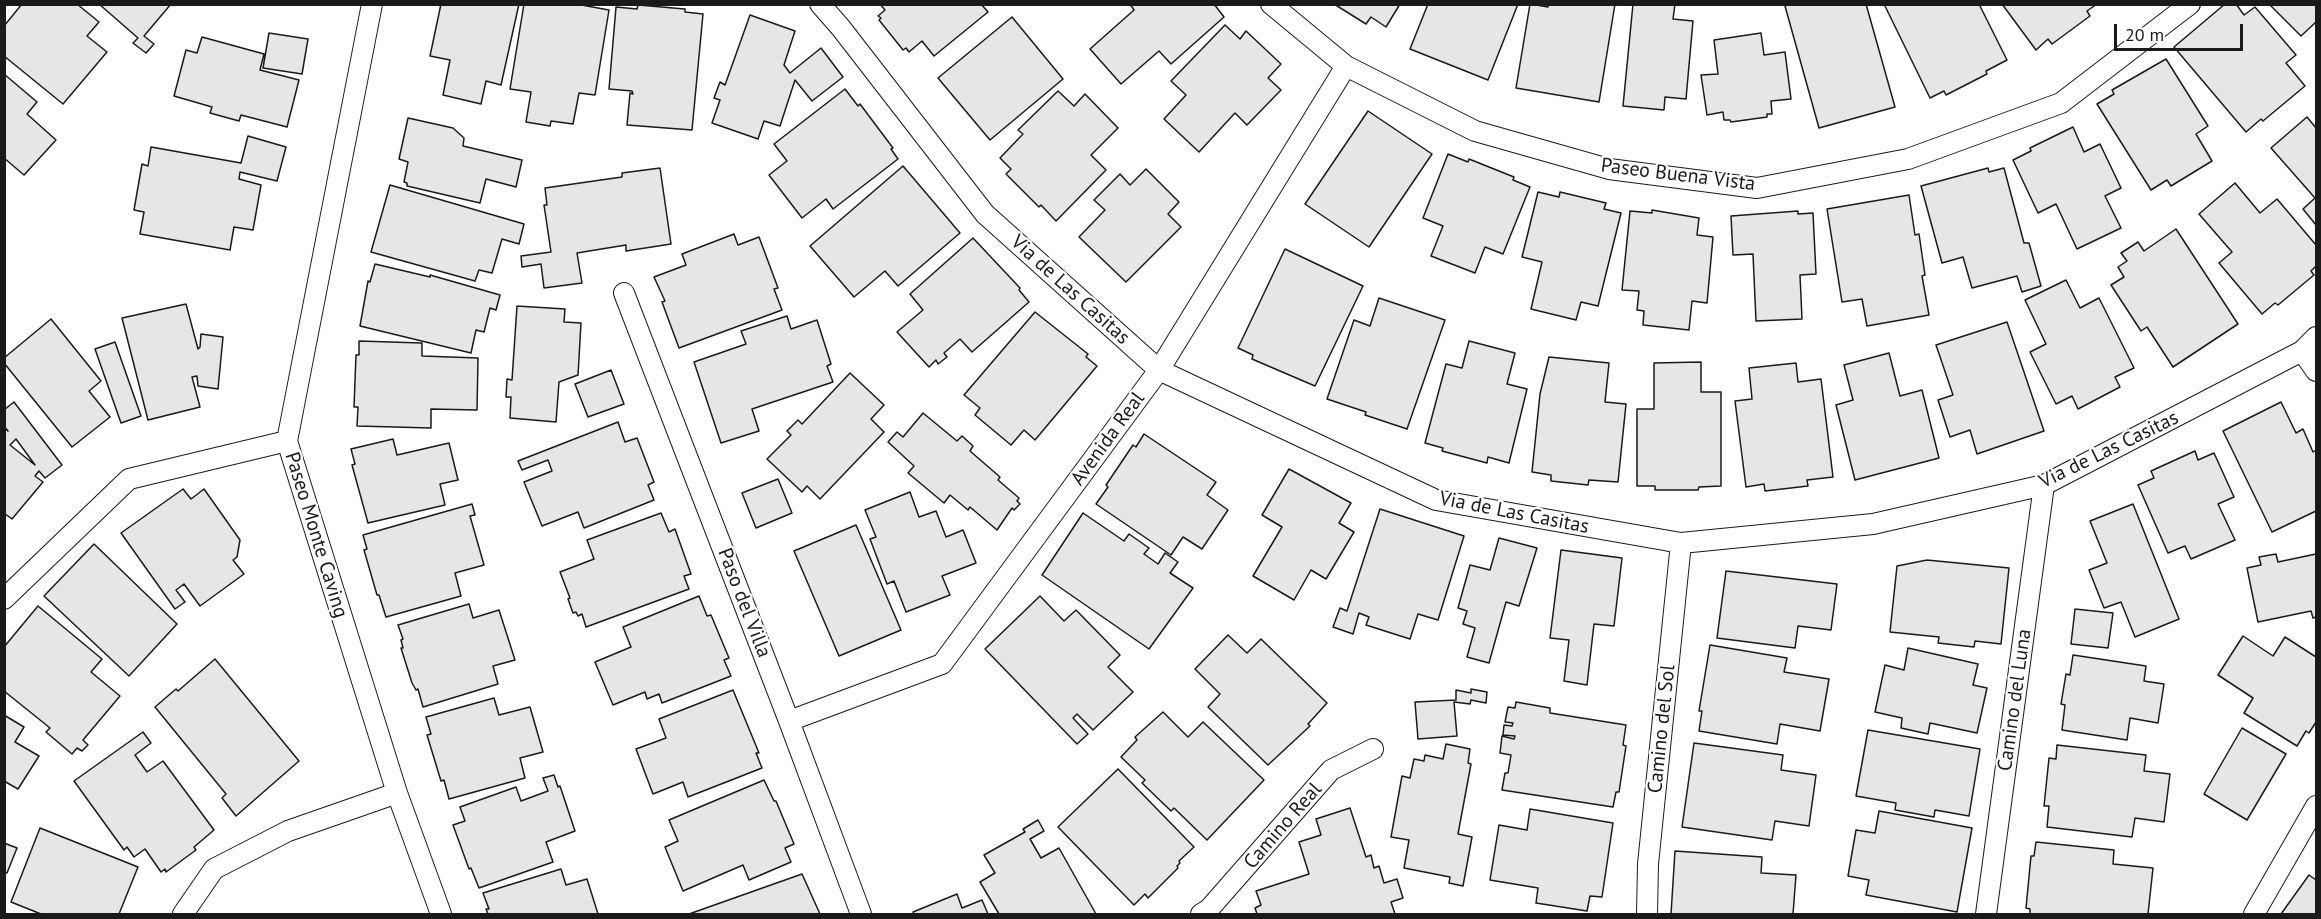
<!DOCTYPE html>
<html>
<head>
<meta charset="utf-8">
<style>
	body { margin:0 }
	#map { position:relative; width:2321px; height:919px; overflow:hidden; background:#fff; font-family:"PT Sans",sans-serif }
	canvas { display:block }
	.frame { position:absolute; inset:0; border:6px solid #1a1a1a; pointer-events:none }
	.scale { position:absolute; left:2114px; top:24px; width:129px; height:27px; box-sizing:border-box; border:3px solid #1a1a1a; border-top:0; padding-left:8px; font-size:18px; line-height:21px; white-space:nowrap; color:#1a1a1a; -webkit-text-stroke:4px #fff; paint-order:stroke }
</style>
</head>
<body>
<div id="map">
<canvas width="2321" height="919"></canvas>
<div class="frame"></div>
<div class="scale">20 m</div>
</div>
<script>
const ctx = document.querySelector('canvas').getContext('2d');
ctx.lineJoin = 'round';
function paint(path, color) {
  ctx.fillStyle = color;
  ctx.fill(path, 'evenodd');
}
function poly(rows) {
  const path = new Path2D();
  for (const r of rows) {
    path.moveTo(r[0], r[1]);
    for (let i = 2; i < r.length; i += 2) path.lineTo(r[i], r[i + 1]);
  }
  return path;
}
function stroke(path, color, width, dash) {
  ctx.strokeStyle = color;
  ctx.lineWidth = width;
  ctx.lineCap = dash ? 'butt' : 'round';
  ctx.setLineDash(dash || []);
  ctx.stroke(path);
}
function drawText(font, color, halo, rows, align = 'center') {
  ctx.font = font + ' "PT Sans",sans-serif';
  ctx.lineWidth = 4.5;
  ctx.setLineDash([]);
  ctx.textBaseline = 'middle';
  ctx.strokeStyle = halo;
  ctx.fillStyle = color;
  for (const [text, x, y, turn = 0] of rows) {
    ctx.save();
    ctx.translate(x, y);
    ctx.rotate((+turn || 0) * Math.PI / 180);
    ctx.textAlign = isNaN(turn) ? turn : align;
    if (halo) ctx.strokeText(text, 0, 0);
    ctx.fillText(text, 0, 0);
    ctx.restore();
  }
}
const building = poly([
	[22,4,77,4,99,22,87,36,107,52,63,104,4,56,4,26,22,4],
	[99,4,171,4,144,36,154,44,146,53,133,43,138,38,99,4],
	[441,4,519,4,501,85,486,81,481,104,443,95,450,60,430,56,441,4],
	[524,4,576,4,609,10,595,95,579,93,573,124,551,121,550,126,526,122,531,92,510,89,524,4],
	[880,4,981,4,988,12,934,56,922,41,909,52,906,48,903,50,879,20,881,18,878,16,885,10,880,4],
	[1130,4,1214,4,1224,17,1171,64,1159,51,1121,84,1090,49,1134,10,1130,4],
	[1334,4,1400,4,1386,27,1371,17,1366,24,1334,4],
	[1428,4,1518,4,1488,80,1410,49,1428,4],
	[1530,4,1548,7,1548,4,1615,4,1599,102,1516,88,1530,4],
	[1633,4,1675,4,1673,19,1693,21,1686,99,1665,97,1664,110,1623,106,1633,4],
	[1790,4,1866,4,1895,107,1819,128,1785,6,1790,4],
	[1884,4,1979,4,2007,60,1986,71,1987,74,1946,95,1944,91,1930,98,1884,4],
	[2002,4,2097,4,2087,11,2090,16,2052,44,2048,39,2036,50,2002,4],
	[2225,4,2236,4,2244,15,2255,7,2296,55,2286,63,2305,86,2263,121,2261,119,2246,132,2174,47,2225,4],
	[2269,4,2316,4,2316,22,2301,36,2269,4],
	[638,5,685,9,685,12,703,14,692,130,627,125,630,93,633,94,632,91,609,89,616,7,637,9,638,5],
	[750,15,795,31,784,65,790,73,821,48,843,77,812,101,795,80,780,126,764,121,758,139,712,123,720,100,714,98,720,82,725,85,750,15],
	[1012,17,1063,79,990,140,938,78,1012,17],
	[1225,25,1240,39,1246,31,1281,64,1268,78,1281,90,1247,125,1235,113,1199,152,1164,119,1186,95,1171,81,1225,25],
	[269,33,308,39,302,74,263,68,269,33],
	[1761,33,1764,55,1785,52,1791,99,1771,101,1772,114,1767,114,1767,117,1731,122,1730,120,1724,120,1723,112,1707,115,1701,75,1718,74,1714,40,1761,33],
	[202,37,264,54,260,70,299,80,287,127,241,115,239,121,210,113,212,107,174,96,186,50,197,53,202,37],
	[2166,59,2208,126,2196,134,2212,161,2171,186,2167,180,2151,190,2097,104,2114,94,2112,90,2166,59],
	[4,74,37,102,27,114,56,140,24,175,4,158,4,74],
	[845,89,858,106,860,104,893,148,891,149,898,159,833,209,826,199,802,218,769,175,787,161,774,144,845,89],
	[1058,91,1074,106,1085,94,1118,128,1091,155,1106,170,1056,221,1041,205,1039,207,1006,174,1011,169,1000,158,1023,134,1018,130,1058,91],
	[1368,111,1432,154,1369,247,1305,204,1368,111],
	[2307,117,2316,128,2316,225,2303,209,2315,198,2271,148,2307,117],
	[408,118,453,128,464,138,463,146,522,160,516,187,486,179,480,203,407,186,407,183,404,182,408,162,399,159,408,118],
	[2073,127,2084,152,2100,144,2121,188,2105,196,2121,228,2077,249,2056,204,2038,213,2013,160,2031,151,2030,148,2073,127],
	[248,136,286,147,277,181,240,172,239,179,261,185,253,230,234,227,230,250,140,234,144,212,134,210,142,164,148,166,151,147,241,163,248,136],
	[1448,154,1468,162,1469,159,1514,177,1513,180,1530,187,1503,254,1485,247,1475,273,1431,256,1443,226,1423,218,1448,154],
	[903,166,960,233,898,286,885,271,854,297,810,246,903,166],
	[660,168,671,244,626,251,626,245,577,253,582,283,544,288,541,264,522,267,521,256,551,252,544,205,547,205,545,188,622,177,622,173,660,168],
	[1988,168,1989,172,2004,168,2024,243,2029,243,2041,286,2022,292,2017,276,1972,288,1963,257,1942,263,1921,186,1988,168],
	[1146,169,1179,202,1168,214,1181,227,1126,282,1079,237,1105,210,1094,200,1120,174,1130,185,1146,169],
	[2235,183,2260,213,2277,199,2316,245,2316,266,2311,271,2314,275,2278,305,2275,303,2262,314,2219,263,2232,252,2199,214,2235,183],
	[390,185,524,224,519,244,502,239,492,273,479,270,475,281,371,252,390,185],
	[1538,192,1559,197,1560,192,1606,203,1604,209,1621,213,1598,306,1581,302,1576,320,1531,309,1542,262,1522,257,1538,192],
	[1909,195,1915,235,1919,234,1925,275,1922,276,1929,315,1867,326,1862,299,1842,302,1827,209,1909,195],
	[1652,210,1699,218,1697,235,1713,237,1707,303,1692,301,1689,330,1643,325,1644,311,1637,310,1639,291,1622,290,1630,211,1652,213,1652,210],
	[1798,211,1798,214,1813,213,1816,274,1800,275,1802,319,1756,321,1753,254,1733,255,1731,216,1798,211],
	[2176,229,2238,324,2173,367,2147,327,2141,331,2111,285,2124,277,2118,267,2127,261,2121,253,2138,242,2144,251,2176,229],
	[734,234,738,245,759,237,778,288,774,289,782,310,679,348,662,302,665,301,654,277,686,265,682,254,734,234],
	[973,238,1020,288,1019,290,1029,302,972,352,960,339,944,353,947,357,938,364,936,360,929,367,897,332,923,310,910,294,973,238],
	[1285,249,1363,286,1315,386,1252,359,1253,355,1238,348,1285,249],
	[375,264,430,277,430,275,500,295,496,310,490,308,484,332,476,330,471,353,360,326,368,281,370,282,375,264],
	[2066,280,2080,308,2099,298,2134,368,2115,377,2120,387,2078,409,2072,396,2056,404,2030,352,2046,344,2025,300,2066,280],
	[1379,298,1445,320,1407,429,1365,415,1366,412,1327,399,1354,320,1370,326,1379,298],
	[186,304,198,349,200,347,201,334,223,337,218,389,198,386,197,376,192,377,200,407,148,420,122,318,186,304],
	[517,306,565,309,564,322,581,323,578,375,559,382,556,422,510,418,511,397,506,397,507,379,512,380,517,306],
	[1035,312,1088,354,1086,357,1097,366,1035,440,1024,430,1011,445,975,415,980,408,964,395,1035,312],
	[787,316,791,329,817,320,831,364,827,366,833,382,752,409,759,431,721,443,694,362,746,344,741,331,787,316],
	[51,319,101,381,89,391,110,417,72,447,4,363,4,358,51,319],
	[2007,322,2044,431,1977,454,1970,430,1950,437,1938,400,1953,395,1936,345,2007,322],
	[359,341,422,343,422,356,478,358,477,410,431,409,431,428,357,426,358,407,354,407,356,355,359,355,359,341],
	[1469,341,1515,353,1507,384,1527,389,1509,463,1488,457,1487,463,1442,451,1443,448,1425,443,1446,364,1462,368,1469,341],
	[115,342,141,416,121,423,95,349,115,342],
	[1889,353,1900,396,1922,390,1939,458,1855,480,1836,405,1853,400,1844,365,1889,353],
	[1549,357,1609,363,1605,402,1626,404,1618,482,1589,480,1588,485,1551,481,1551,475,1532,472,1540,394,1549,357],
	[1701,362,1701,392,1721,392,1721,486,1699,487,1698,490,1655,490,1655,486,1637,486,1637,409,1654,409,1654,363,1701,362],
	[1796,363,1798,382,1821,379,1833,477,1807,480,1808,486,1765,491,1764,484,1746,487,1735,401,1752,399,1749,368,1796,363],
	[611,370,624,404,588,417,575,384,611,370],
	[850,373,884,405,871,419,884,432,820,499,807,486,802,492,767,459,791,435,787,431,798,420,802,424,850,373],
	[14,402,62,465,45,478,39,471,35,476,43,482,12,519,4,513,4,428,8,431,4,426,4,410,14,402],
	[16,439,35,465,10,445,16,439],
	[2281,402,2296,433,2303,429,2313,452,2316,450,2316,511,2272,532,2223,431,2281,402],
	[923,413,957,441,962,436,973,446,970,451,1000,477,998,480,1019,498,1017,501,1020,504,1014,510,1012,508,997,530,970,507,968,510,950,495,944,503,908,473,914,466,888,442,897,432,903,437,923,413],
	[618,422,625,442,637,438,654,482,648,485,654,500,584,528,578,512,542,526,524,482,552,471,548,460,522,470,518,461,618,422],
	[1144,434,1216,482,1207,495,1228,510,1202,549,1183,537,1171,555,1096,504,1108,487,1106,485,1133,445,1136,447,1144,434],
	[393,439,397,455,449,443,458,480,440,484,445,505,368,523,352,465,355,464,351,449,393,439],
	[2195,451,2198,460,2214,453,2234,497,2218,504,2235,540,2191,559,2185,546,2168,553,2138,485,2154,478,2151,471,2195,451],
	[1289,469,1351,503,1339,523,1354,532,1326,579,1311,570,1294,600,1253,576,1282,527,1262,515,1289,469],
	[778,479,792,513,756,528,742,493,778,479],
	[183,489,191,499,204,489,240,540,237,557,233,560,244,574,200,606,184,584,176,590,185,602,175,609,121,533,183,489],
	[910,492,919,517,936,511,946,537,963,530,976,563,942,576,950,595,906,612,894,581,887,584,870,539,876,537,865,510,910,492],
	[472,504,475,515,470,516,484,565,455,573,461,596,386,617,379,595,377,595,364,550,367,549,363,535,472,504],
	[2133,504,2179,619,2135,637,2121,602,2104,608,2089,570,2107,563,2090,521,2133,504],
	[1380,509,1464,536,1438,620,1418,614,1410,639,1366,625,1369,617,1359,613,1353,634,1333,627,1340,608,1347,611,1380,509],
	[661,513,669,532,675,529,691,574,684,576,689,589,586,627,582,614,578,616,576,612,573,613,568,599,570,598,560,572,594,559,587,540,661,513],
	[1083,513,1124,541,1129,534,1149,548,1144,554,1158,564,1165,553,1178,562,1170,573,1193,588,1149,649,1042,575,1083,513],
	[856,525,901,630,839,656,794,551,856,525],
	[1499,538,1537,548,1519,606,1506,602,1489,663,1467,657,1475,628,1463,624,1467,611,1458,608,1470,565,1490,570,1499,538],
	[94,544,177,624,129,676,44,596,94,544],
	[1561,550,1622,558,1614,626,1594,624,1587,685,1564,681,1569,640,1550,638,1561,550],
	[2276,554,2278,562,2316,554,2316,617,2313,618,2311,611,2258,622,2247,568,2261,565,2259,557,2276,554],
	[1927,560,2009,568,2001,644,1975,641,1974,647,1938,643,1939,637,1890,632,1897,566,1927,560],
	[1726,571,1837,584,1831,630,1798,626,1795,648,1717,638,1726,571],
	[699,596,707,616,711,615,729,658,724,660,731,676,662,703,659,694,647,699,645,692,613,705,595,662,631,647,623,627,699,596],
	[1040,596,1064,621,1076,610,1120,655,1108,667,1133,692,1093,730,1077,714,1073,718,1088,734,1077,744,985,649,1040,596],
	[469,604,473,618,499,610,515,660,493,666,498,684,423,707,418,689,416,690,412,683,401,648,403,648,401,640,403,639,398,625,469,604],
	[38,606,102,659,91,672,120,696,83,740,88,745,82,751,77,748,72,754,46,732,50,728,4,691,4,647,38,606],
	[2075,609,2113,613,2108,648,2071,644,2075,609],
	[1228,635,1247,653,1261,639,1327,703,1308,724,1310,726,1268,765,1208,707,1220,694,1195,669,1228,635],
	[2243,636,2273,656,2285,637,2316,657,2316,722,2309,733,2306,731,2297,746,2244,713,2253,698,2218,675,2243,636],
	[1710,645,1787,658,1784,672,1829,679,1820,731,1780,724,1777,744,1699,731,1702,711,1699,711,1710,645],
	[1908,648,1978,664,1973,685,1987,688,1977,733,1930,723,1928,734,1901,728,1902,718,1875,712,1885,665,1904,670,1908,648],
	[2073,655,2146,666,2144,681,2164,684,2158,723,2130,718,2127,740,2062,730,2065,705,2061,704,2066,674,2070,675,2073,655],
	[215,659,299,761,236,816,222,798,226,794,155,707,176,689,178,691,215,659],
	[1471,689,1487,692,1486,703,1471,700,1470,704,1454,702,1457,736,1418,739,1415,702,1456,700,1456,690,1471,693,1471,689],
	[733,690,759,753,756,753,762,768,688,797,683,782,653,794,636,749,666,738,659,719,733,690],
	[494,698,499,715,530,707,543,752,520,758,525,778,449,799,444,780,441,781,427,735,431,734,426,717,494,698],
	[1516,702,1550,708,1550,713,1626,725,1623,745,1626,746,1619,792,1616,792,1613,807,1502,790,1505,773,1508,773,1511,755,1500,753,1502,736,1514,739,1515,736,1503,735,1504,725,1512,726,1513,723,1505,722,1508,707,1515,708,1516,702],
	[1163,712,1188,737,1203,722,1264,780,1207,840,1174,808,1171,811,1142,783,1145,780,1121,757,1137,740,1135,737,1163,712],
	[4,715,24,727,15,742,39,756,18,789,4,781,4,715],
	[2242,728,2286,754,2247,820,2204,794,2242,728],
	[1868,730,1980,749,1969,816,1935,810,1934,817,1895,810,1896,803,1856,796,1868,730],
	[143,732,151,743,135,755,147,772,163,761,214,830,194,847,196,850,166,872,165,869,161,872,145,849,134,857,127,847,124,850,74,781,143,732],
	[1694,743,1783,755,1781,770,1816,775,1809,826,1775,821,1772,840,1682,827,1694,743],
	[1446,744,1470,749,1468,763,1471,764,1458,834,1472,837,1463,886,1449,883,1450,877,1404,868,1409,840,1391,837,1402,776,1410,778,1414,759,1424,761,1425,755,1443,759,1446,744],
	[2057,745,2146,755,2144,771,2170,774,2164,822,2135,818,2132,837,2047,827,2049,806,2044,806,2049,758,2056,759,2057,745],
	[1118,769,1194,847,1179,861,1180,863,1177,866,1178,868,1148,898,1145,894,1134,905,1058,827,1118,769],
	[554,775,558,787,560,786,575,831,546,842,553,862,479,888,471,868,469,869,453,825,465,821,460,807,516,787,521,801,548,791,543,778,554,775],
	[764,780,774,801,776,801,794,844,785,848,791,862,749,880,743,865,683,891,665,847,678,841,669,820,764,780],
	[1350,808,1366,857,1371,855,1374,868,1379,866,1384,883,1397,879,1403,898,1391,902,1395,914,1257,914,1255,908,1261,905,1256,891,1309,874,1299,842,1321,835,1316,819,1350,808],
	[1530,809,1613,823,1602,897,1590,896,1587,911,1536,903,1538,888,1490,880,1499,825,1527,830,1530,809],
	[1879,811,1972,828,1957,912,1866,895,1869,880,1848,876,1856,830,1875,833,1879,811],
	[1038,820,1044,831,1030,839,1041,858,1059,848,1096,914,999,914,980,882,995,873,984,855,1025,832,1023,829,1038,820],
	[40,828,138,867,119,914,41,914,11,902,40,828],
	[2036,842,2114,850,2113,864,2153,868,2148,914,2030,914,2030,909,2026,908,2031,856,2034,856,2036,842],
	[4,843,17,848,7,873,4,872,4,843],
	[1675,851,1762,857,1761,873,1796,875,1793,914,1671,914,1675,851],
	[561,869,566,885,587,879,598,914,488,914,486,909,489,909,483,893,561,869],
	[802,874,820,914,689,914,802,874],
	[2309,875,2316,880,2316,914,2281,914,2309,875],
	[957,894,962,908,982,900,988,914,914,914,913,912,957,894]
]);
const lane = poly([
	[372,4,287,441,397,793,441,914],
	[820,4,841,28,985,214,1159,370,1436,500,1681,543,1873,524,2044,485,2302,351,2316,337],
	[1271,4,1346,66,1475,131,1609,169,1757,188,1908,159,2061,103,2190,4],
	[624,293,789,721,861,914],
	[2302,351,2316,371],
	[4,599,129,479,287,441],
	[789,721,942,664,1159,370,1346,66],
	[183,914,214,869,288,831,397,793],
	[1201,914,1209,909,1331,770,1373,749],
	[1647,914,1648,864,1681,543],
	[1986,914,2044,485],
	[2254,914,2316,806]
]);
const streetNames = [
	["Paseo Buena Vista",1678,175,7],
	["Via de Las Casitas",1070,290,42],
	["Avenida Real",1108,439,-54],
	["Via de Las Casitas",2109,450,-26],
	["Via de Las Casitas",1514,513,11],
	["Paseo Monte Caving",316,535,73],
	["Paso del Villa",744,603,69],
	["Camino del Luna",2015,700,-82],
	["Camino del Sol",1662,729,-84],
	["Camino Real",1283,826,-49]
];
paint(building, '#e6e6e6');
stroke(building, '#1a1a1a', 1.5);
stroke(lane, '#1a1a1a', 22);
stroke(lane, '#fff', 20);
drawText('20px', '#1a1a1a', '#fff', streetNames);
</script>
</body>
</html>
